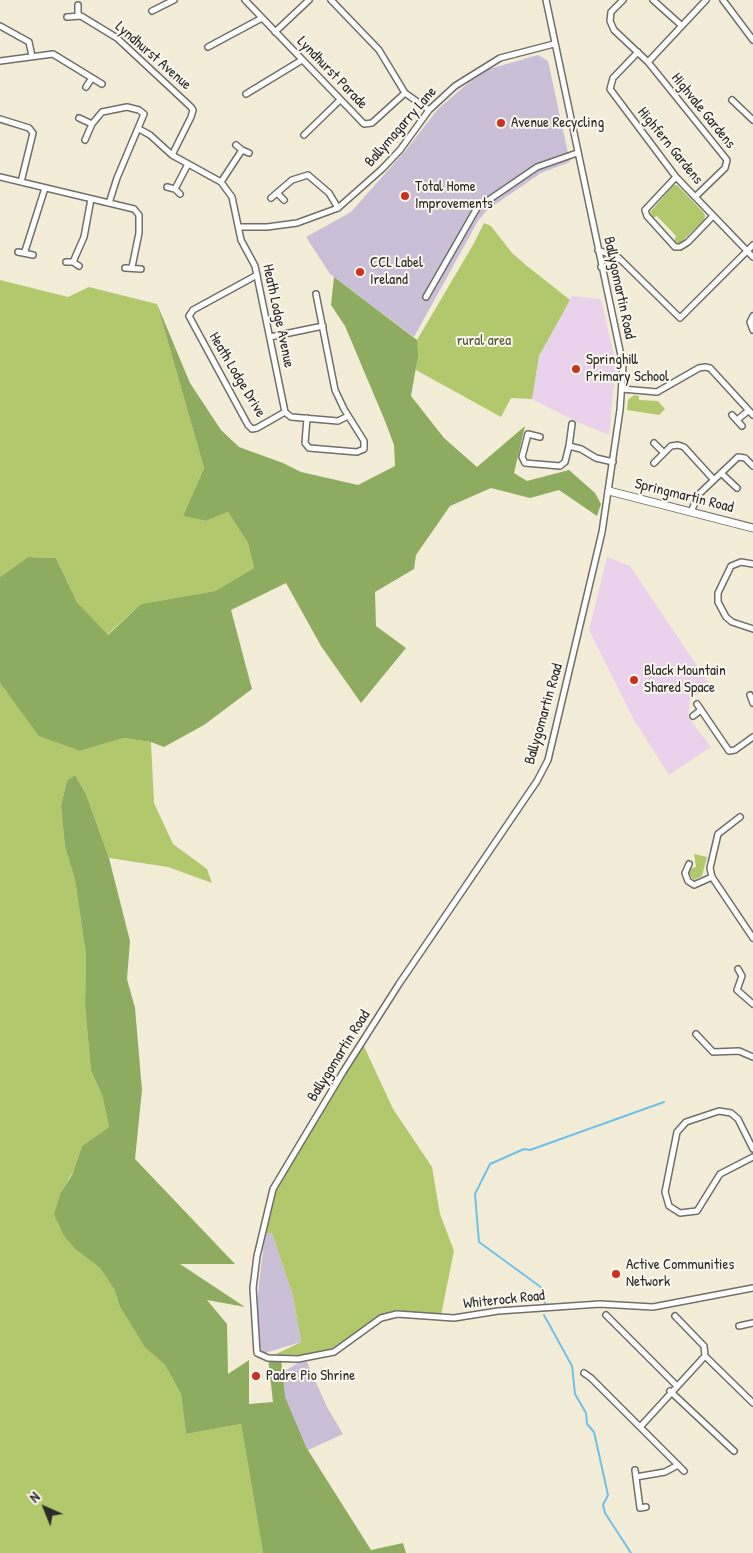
<!DOCTYPE html>
<html>
<head>
<meta charset="utf-8">
<style>
	body { margin:0 }
	#map { position:relative; width:753px; height:1553px; overflow:hidden; background:#f3edd8; font-family:"Patrick Hand",sans-serif }
	canvas { display:block }
	.north { position:absolute; left:20px; top:1483px; width:50px; height:50px; -webkit-text-stroke:4px #fbf7ec; paint-order:stroke; rotate:316deg; font-size:14px; font-weight:700; line-height:20px; text-align:center; color:#2b2b2b }
	.north::after { content:''; display:block; margin:auto; width:18px; height:22px; background:#2b2b2b; clip-path:polygon(50% 0,100% 100%,50% 72%,0 100%) }
</style>
</head>
<body>
<div id="map">
<canvas width="753" height="1553"></canvas>
<div class="north">N</div>
</div>
<script>
const ctx = document.querySelector('canvas').getContext('2d');
ctx.lineJoin = 'round';
function paint(path, color) {
  ctx.fillStyle = color;
  ctx.fill(path, 'evenodd');
}
function poly(rows) {
  const path = new Path2D();
  for (const r of rows) {
    path.moveTo(r[0], r[1]);
    for (let i = 2; i < r.length; i += 2) path.lineTo(r[i], r[i + 1]);
  }
  return path;
}
function stroke(path, color, width, dash) {
  ctx.strokeStyle = color;
  ctx.lineWidth = width;
  ctx.lineCap = dash ? 'butt' : 'round';
  ctx.setLineDash(dash || []);
  ctx.stroke(path);
}
function drawText(font, color, halo, rows, align = 'center') {
  ctx.font = font + ' "Patrick Hand",sans-serif';
  ctx.lineWidth = 4;
  ctx.setLineDash([]);
  ctx.textBaseline = 'middle';
  ctx.strokeStyle = halo;
  ctx.fillStyle = color;
  for (const [text, x, y, turn = 0] of rows) {
    ctx.save();
    ctx.translate(x, y);
    ctx.rotate((+turn || 0) * Math.PI / 180);
    ctx.textAlign = isNaN(turn) ? turn : align;
    if (halo) ctx.strokeText(text, 0, 0);
    ctx.fillText(text, 0, 0);
    ctx.restore();
  }
}
const built = poly([
	[572,296,601,299,616,364,609,435,575,421,532,399,539,356],
	[607,557,630,566,710,685,690,699,688,717,711,747,669,775,634,720,589,630]
]);
const industrial = poly([
	[538,55,548,61,570,162,541,173,487,210,478,221,414,337,330,274,306,237,351,212,406,150,438,109,467,84,489,69],
	[272,1233,293,1296,301,1342,265,1353,261,1352,256,1330,257,1301,265,1234],
	[306,1360,327,1407,343,1434,293,1457,274,1378,296,1364]
]);
const green = poly([
	[674,185,677,185,704,213,705,216,704,220,679,244,674,241,676,236,657,216,653,218,650,212],
	[484,223,491,226,512,253,527,266,570,300,539,356,532,399,511,398,501,417,416,370,417,340,473,245],
	[0,280,68,297,89,287,157,304,204,468,183,516,206,521,228,512,248,543,254,568,215,591,141,604,107,635,77,602,56,558,28,557,0,577],
	[634,395,639,396,639,400,658,401,665,409,659,415,627,410,628,400],
	[0,683,40,736,80,751,124,738,151,742,154,803,173,844,207,869,212,883,168,867,109,858,86,794,75,775,67,780,61,806,65,847,75,880,86,955,85,1006,91,1071,102,1095,109,1127,82,1146,73,1172,61,1192,64,1236,75,1249,100,1268,114,1289,120,1307,145,1346,165,1365,181,1394,186,1434,241,1424,263,1553,0,1553],
	[694,854,707,857,702,876,694,880,688,873,689,869,696,867],
	[362,1042,393,1109,432,1167,440,1214,454,1251,440,1320,397,1314,369,1327,334,1352,289,1359,268,1358,301,1342,293,1296,272,1233,264,1234,270,1203,282,1171]
]);
const forest = poly([
	[334,277,417,340,418,356,411,396,444,438,477,467,525,426,514,473,527,481,569,470,595,493,601,504,597,516,559,490,530,498,491,488,450,506,416,555,414,569,375,592,376,626,406,648,361,703,321,646,286,583,231,610,252,689,204,725,164,747,151,742,124,738,80,751,39,736,0,683,0,577,28,557,56,558,77,602,108,635,141,604,215,591,254,568,248,543,228,512,206,521,183,516,204,468,157,304,190,383,221,430,239,447,283,463,301,472,358,485,395,466,394,445,385,421,345,326,331,305],
	[75,775,86,794,109,858,130,941,127,979,135,1008,142,1090,135,1159,235,1264,180,1264,245,1307,207,1300,227,1324,228,1374,249,1360,249,1404,273,1402,268,1358,281,1359,285,1397,306,1447,371,1550,403,1543,406,1553,263,1553,241,1424,186,1434,181,1394,165,1365,145,1347,120,1307,114,1289,100,1268,75,1249,64,1236,54,1214,61,1192,72,1175,82,1146,109,1127,102,1095,91,1071,85,1006,86,955,75,880,65,847,61,806,67,780]
]);
const stream = poly([
	[545,1303,542,1288,479,1242,475,1194,490,1164,524,1149,530,1150,664,1102],
	[544,1315,572,1366,575,1394,586,1413,587,1424,594,1432,608,1495,603,1505,605,1513,631,1553]
]);
const minor = poly([
	[245,0,364,124,372,123,405,93],
	[331,0,379,50,405,93,429,110],
	[546,0,623,365,620,410,602,532,548,760,537,781,399,984,343,1072,273,1189,257,1256,253,1288,257,1353,268,1358,298,1359,334,1352,381,1318,397,1314,454,1318,498,1311,600,1304,653,1307,753,1288],
	[623,0,611,12,610,21,614,30,648,62,727,160,725,168,695,197],
	[653,0,681,25],
	[723,0,753,40],
	[152,11,174,0],
	[78,15,78,5],
	[67,17,81,16,117,38,191,107,193,110,191,117,172,155],
	[0,26,29,42,32,56],
	[275,32,309,0],
	[208,47,262,18],
	[638,52,613,78,610,89,676,177,753,257],
	[0,61,53,54,102,84],
	[648,62,706,0],
	[86,87,92,78],
	[246,94,302,60],
	[732,100,753,120],
	[79,118,92,124],
	[0,119,29,128,33,133,21,182],
	[139,129,150,135,172,155,221,182,232,197,241,240,255,266,285,412],
	[304,135,340,100],
	[85,140,92,124,102,112,127,107,139,110,144,114,117,178,109,203],
	[236,145,242,150],
	[0,177,134,209,139,215,139,233,132,267],
	[676,177,645,210,647,216,675,247,680,247,688,242,713,216],
	[221,182,242,150,249,153],
	[167,187,175,189,188,164],
	[175,189,180,194],
	[277,193,284,200],
	[271,198,292,180,308,175,329,193,338,208],
	[240,227,267,227,297,223,338,208,382,169,400,150,429,110,455,86,500,58,554,44],
	[598,250,619,258,680,318,753,245],
	[25,251,45,188],
	[18,252,33,255],
	[66,262,73,262,79,266],
	[73,262,84,237,91,199],
	[601,267,610,265,619,258],
	[125,268,141,269],
	[257,275,193,310,189,316,248,425,252,429,257,428,285,412,291,417,338,421,348,416],
	[426,297,477,208,537,167,577,153],
	[753,316,750,322,753,330],
	[270,337,323,326],
	[622,389,657,392,699,368,705,367,710,368,753,415],
	[732,415,742,426],
	[307,418,305,443,309,448,357,452,364,449,364,441,344,409,335,390,316,294],
	[737,420,748,411],
	[540,437,528,434,522,457,525,463,560,466,565,462,569,446,581,449,596,458,613,462],
	[654,443,664,453],
	[569,446,572,424],
	[654,463,671,446,678,445,684,447,714,480],
	[721,473,737,488],
	[691,512,698,495,738,457,745,458,753,466],
	[753,564,741,562,731,566,718,593,718,602,726,617,732,622,753,629],
	[750,695,753,703],
	[697,704,729,751,735,750,753,737],
	[693,716,701,710],
	[740,817,718,834,710,868,712,877,753,938],
	[689,864,685,873,688,881,694,885,712,877],
	[738,969,742,976,737,990,753,1004],
	[696,1034,713,1052,739,1051,753,1057],
	[753,1149,738,1119,731,1113,719,1111,686,1122,677,1132,665,1192,669,1206,680,1213,697,1211,720,1174,753,1157],
	[606,1315,676,1385],
	[675,1316,704,1346,705,1356],
	[739,1326,753,1323],
	[584,1373,591,1378,684,1471],
	[670,1391,734,1451],
	[641,1426,705,1356,753,1403],
	[635,1470,640,1508,646,1507],
	[636,1477,665,1472,678,1465]
]);
const tertiary = poly([
	[609,491,753,528]
]);
const markers = [
	[501,123,5,"#c8321e"],
	[405,196,5,"#c8321e"],
	[360,272,5,"#c8321e"],
	[576,369,5,"#c8321e"],
	[634,680,5,"#c8321e"],
	[616,1274,5,"#c8321e"],
	[256,1376,5,"#c8321e"]
];
const streetNames = [
	["Lyndhurst Avenue",153,56,41],
	["Lyndhurst Parade",332,73,46],
	["Highvale Gardens",703,111,51],
	["Ballymagarry Lane",401,127,-49],
	["Highfern Gardens",670,146,51],
	["Ballygomartin Road",619,288,78],
	["Heath Lodge Avenue",278,316,78],
	["Heath Lodge Drive",237,375,59],
	["Springmartin Road",684,496,14],
	["Ballygomartin Road",544,714,-74],
	["Ballygomartin Road",339,1056,-58],
	["Whiterock Road",504,1300,-6]
];
const poiNames = [
	["Avenue Recycling",511,123],
	["Total Home",415,187],
	["Improvements",415,204],
	["CCL Label",370,263],
	["Ireland",370,280],
	["Springhill",586,360],
	["Primary School",586,377],
	["Black Mountain",644,671],
	["Shared Space",644,688],
	["Active Communities",626,1265],
	["Network",626,1282],
	["Padre Pio Shrine",266,1376]
];
const parkNames = [
	["rural area",484,341]
];
paint(built, '#ead1ec');
paint(industrial, '#cabfd6');
paint(green, '#b2c86d');
paint(forest, '#8dac60');
stroke(stream, '#6ec2ea', 2);
stroke(minor, '#716f68', 8);
stroke(tertiary, '#716f68', 9);
stroke(minor, '#fff', 5);
stroke(tertiary, '#fff', 7);
for (const [x, y, r, color] of markers) {
  const dot = new Path2D();
  dot.arc(x, y, r, 0, 2 * Math.PI);
  ctx.fillStyle = color;
  ctx.fill(dot);
  stroke(dot, '#fbf7ec', 2);
}
drawText('15px', '#2b2b2b', '#fbf7ec', streetNames);
drawText('15px', '#2b2b2b', '#fbf7ec', poiNames, 'left');
drawText('15px', '#545a3f', '#fbf7ec', parkNames);
</script>
</body>
</html>
